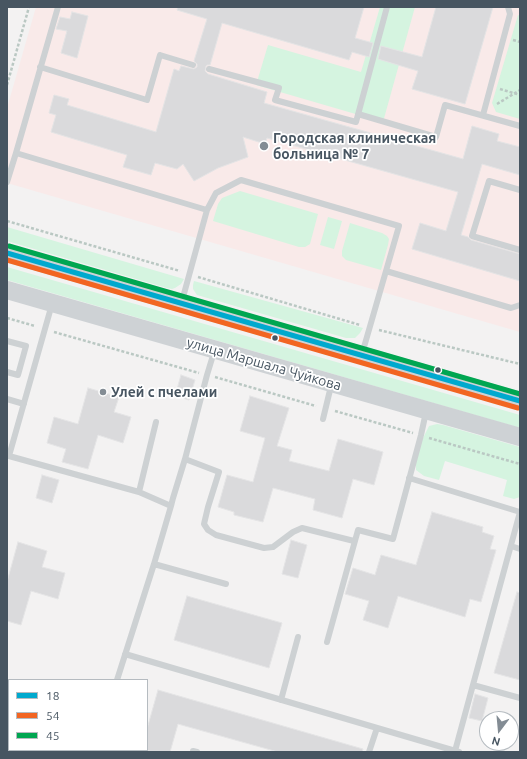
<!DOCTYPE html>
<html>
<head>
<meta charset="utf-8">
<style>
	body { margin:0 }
	#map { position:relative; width:527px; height:759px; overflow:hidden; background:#f3f2f2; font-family:Ubuntu,sans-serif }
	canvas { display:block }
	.frame { position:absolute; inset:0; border:8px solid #475561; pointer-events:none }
	.legend { position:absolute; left:8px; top:679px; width:140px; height:72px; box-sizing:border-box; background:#fff; border:1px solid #b5bbc0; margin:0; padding:5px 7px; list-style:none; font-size:12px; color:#475561 }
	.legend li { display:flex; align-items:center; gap:8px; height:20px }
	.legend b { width:20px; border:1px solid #b5bbc0 }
	.north { position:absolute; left:479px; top:711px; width:40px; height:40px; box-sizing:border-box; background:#fff; border:1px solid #b5bbc0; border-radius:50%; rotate:196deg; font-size:11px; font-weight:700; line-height:16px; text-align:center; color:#475561 }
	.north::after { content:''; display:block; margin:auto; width:14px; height:18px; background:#838c94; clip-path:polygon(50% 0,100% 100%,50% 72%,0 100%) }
</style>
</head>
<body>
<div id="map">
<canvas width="527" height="759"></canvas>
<div class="frame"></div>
<ul class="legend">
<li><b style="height:5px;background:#00a9ce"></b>18</li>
<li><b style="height:5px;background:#f26522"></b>54</li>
<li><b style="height:5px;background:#00a651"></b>45</li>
</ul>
<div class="north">N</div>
</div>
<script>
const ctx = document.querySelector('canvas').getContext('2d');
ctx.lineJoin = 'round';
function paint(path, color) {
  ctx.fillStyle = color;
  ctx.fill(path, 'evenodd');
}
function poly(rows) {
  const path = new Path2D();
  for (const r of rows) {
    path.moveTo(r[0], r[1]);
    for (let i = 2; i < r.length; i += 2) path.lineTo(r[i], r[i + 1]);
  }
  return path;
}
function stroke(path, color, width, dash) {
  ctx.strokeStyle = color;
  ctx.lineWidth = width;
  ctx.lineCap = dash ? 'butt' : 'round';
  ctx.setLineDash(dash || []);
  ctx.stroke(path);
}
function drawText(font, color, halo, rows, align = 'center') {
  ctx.font = font + ' Ubuntu,sans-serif';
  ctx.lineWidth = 3.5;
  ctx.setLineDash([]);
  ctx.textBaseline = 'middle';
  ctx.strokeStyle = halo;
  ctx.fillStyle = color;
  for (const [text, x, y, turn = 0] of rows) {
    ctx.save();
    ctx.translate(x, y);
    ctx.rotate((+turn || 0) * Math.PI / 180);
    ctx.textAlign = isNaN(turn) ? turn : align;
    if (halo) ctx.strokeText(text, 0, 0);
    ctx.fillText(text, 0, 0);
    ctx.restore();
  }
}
const medical = poly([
	[36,7,520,7,520,332,7,183,7,108]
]);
const green = poly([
	[380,7,415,7,383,122,256,85,268,45,361,72],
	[518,15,520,16,520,119,496,112,492,103],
	[240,191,318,214,310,244,305,247,299,247,213,221,218,204,222,198],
	[328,217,342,221,334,249,320,245],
	[350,223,382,233,387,236,389,239,388,245,381,270,346,260,342,256,342,251],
	[7,227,184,279,181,284,175,288,172,289,167,288,7,241],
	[7,267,520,415,520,428,7,280],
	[194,281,363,328,360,333,355,338,346,338,197,295,193,289,193,285],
	[437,424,443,425,520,447,520,497,514,499,503,496,507,480,445,461,439,480,424,476,416,470,416,456,422,440,429,426]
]);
const building = poly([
	[178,7,364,7,355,38,373,43,369,57,352,52,349,60,222,23,210,65,207,65,206,66,205,71,208,74,267,92,264,103,463,159,472,126,499,134,497,141,520,147,520,175,482,164,461,235,468,237,471,240,520,254,520,281,412,249,420,223,446,231,458,192,267,138,265,144,243,137,248,157,218,168,194,181,183,164,177,169,155,163,151,175,123,167,127,155,51,132,56,115,49,113,54,95,69,99,67,105,156,132,174,69,179,71,181,66,194,69,197,67,197,64,194,61,207,19,177,10,178,7],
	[436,7,493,7,465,104,412,89,418,71,378,59,381,46,422,57,436,7],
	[72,12,88,16,77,58,61,53,67,31,56,29,60,17,70,19,72,12],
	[181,375,195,380,189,400,175,396,181,375],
	[88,388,119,397,114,412,131,417,123,443,98,435,88,469,62,462,66,449,47,443,54,417,78,424,88,388],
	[250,396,289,408,277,446,292,450,289,461,329,471,338,439,383,452,374,485,353,479,342,518,313,510,315,499,273,488,263,522,234,515,234,512,218,507,227,475,253,482,265,438,240,431,250,396],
	[42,475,59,480,52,503,36,498,42,475],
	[432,512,483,527,482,532,494,536,490,549,496,550,481,602,470,599,465,617,398,596,388,628,363,620,369,601,345,594,353,568,375,575,381,555,416,565,432,512],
	[291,540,307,545,298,578,282,574,291,540],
	[18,542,47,551,42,567,65,573,58,599,31,591,21,625,7,621,7,582,18,542],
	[517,592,520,593,520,680,494,673,517,592],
	[187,596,282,623,269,668,174,640,187,596],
	[158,690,363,749,362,752,278,752,178,724,170,752,147,752,147,729,158,690],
	[475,694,488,698,482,721,469,718,475,694]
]);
const path = poly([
	[513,40,520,42],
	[7,85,29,7],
	[500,89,520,95],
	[497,104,520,90],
	[7,221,180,271],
	[198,277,360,325],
	[7,318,35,326],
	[379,330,520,364],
	[54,332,199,373],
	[215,377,316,406],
	[335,411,413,433],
	[429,438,520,464],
	[35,752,38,750]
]);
const service = poly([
	[40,67,147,100,160,55,193,65],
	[209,69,279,88,275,100,356,122,387,7],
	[358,114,436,137,445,105,520,126],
	[483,115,510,14,508,7],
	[16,153,207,210,216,193,241,180,399,226,362,354],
	[7,182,16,153,58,7],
	[520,190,489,181,472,236,520,250],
	[386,271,511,308,520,305],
	[182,301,207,210],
	[52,304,9,456,139,492,156,422],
	[7,341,26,346,18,375,7,372],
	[7,399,24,404],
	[323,419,331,386],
	[185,459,219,472,208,507,204,524,208,530,216,535,264,548,273,547,293,532,302,528,354,541],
	[409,478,520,512],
	[139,492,171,506],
	[511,546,520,549],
	[154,564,226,584],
	[327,642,358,530,393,539,421,435,426,412],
	[125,654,459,752],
	[117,680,154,564,171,506,173,498,185,459,207,375,214,352],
	[7,682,9,683],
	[473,685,520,698],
	[281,700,298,637],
	[455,751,520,512],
	[7,752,8,752],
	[94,752,95,750],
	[193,752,193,751,197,752],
	[369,752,377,728]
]);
const secondary = poly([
	[7,253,520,401],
	[7,290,520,437]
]);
const bus1 = poly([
	[7,253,520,401]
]);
const bus2 = poly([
	[7,260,518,408]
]);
const bus3 = poly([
	[9,246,520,394]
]);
const markers = [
	[264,146,5,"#838c94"],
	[275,338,3.5,"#475561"],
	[438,370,3.5,"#475561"],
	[103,392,4,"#838c94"]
];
const poiNames = [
	["Городская клиническая",273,138],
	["больница № 7",273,154],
	["Улей с пчелами",111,392]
];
const streetNames = [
	["улица Маршала Чуйкова",264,364,16]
];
paint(medical, '#f9eae9');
paint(green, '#d5f4e0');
paint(building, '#dadadc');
stroke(building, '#e4e4e5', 1);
stroke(path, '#bac8c3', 2.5, [3, 2]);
stroke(service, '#cdd1d3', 6);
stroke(secondary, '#ced2d5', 18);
stroke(bus1, '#00a9ce', 5);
stroke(bus2, '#f26522', 5);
stroke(bus3, '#00a651', 5);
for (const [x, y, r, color] of markers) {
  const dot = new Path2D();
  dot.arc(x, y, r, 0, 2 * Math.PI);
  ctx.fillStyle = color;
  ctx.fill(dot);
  stroke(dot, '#fff', 1.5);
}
drawText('bold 14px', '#475561', '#fff', poiNames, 'left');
drawText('14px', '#475561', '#fff', streetNames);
</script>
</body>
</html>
